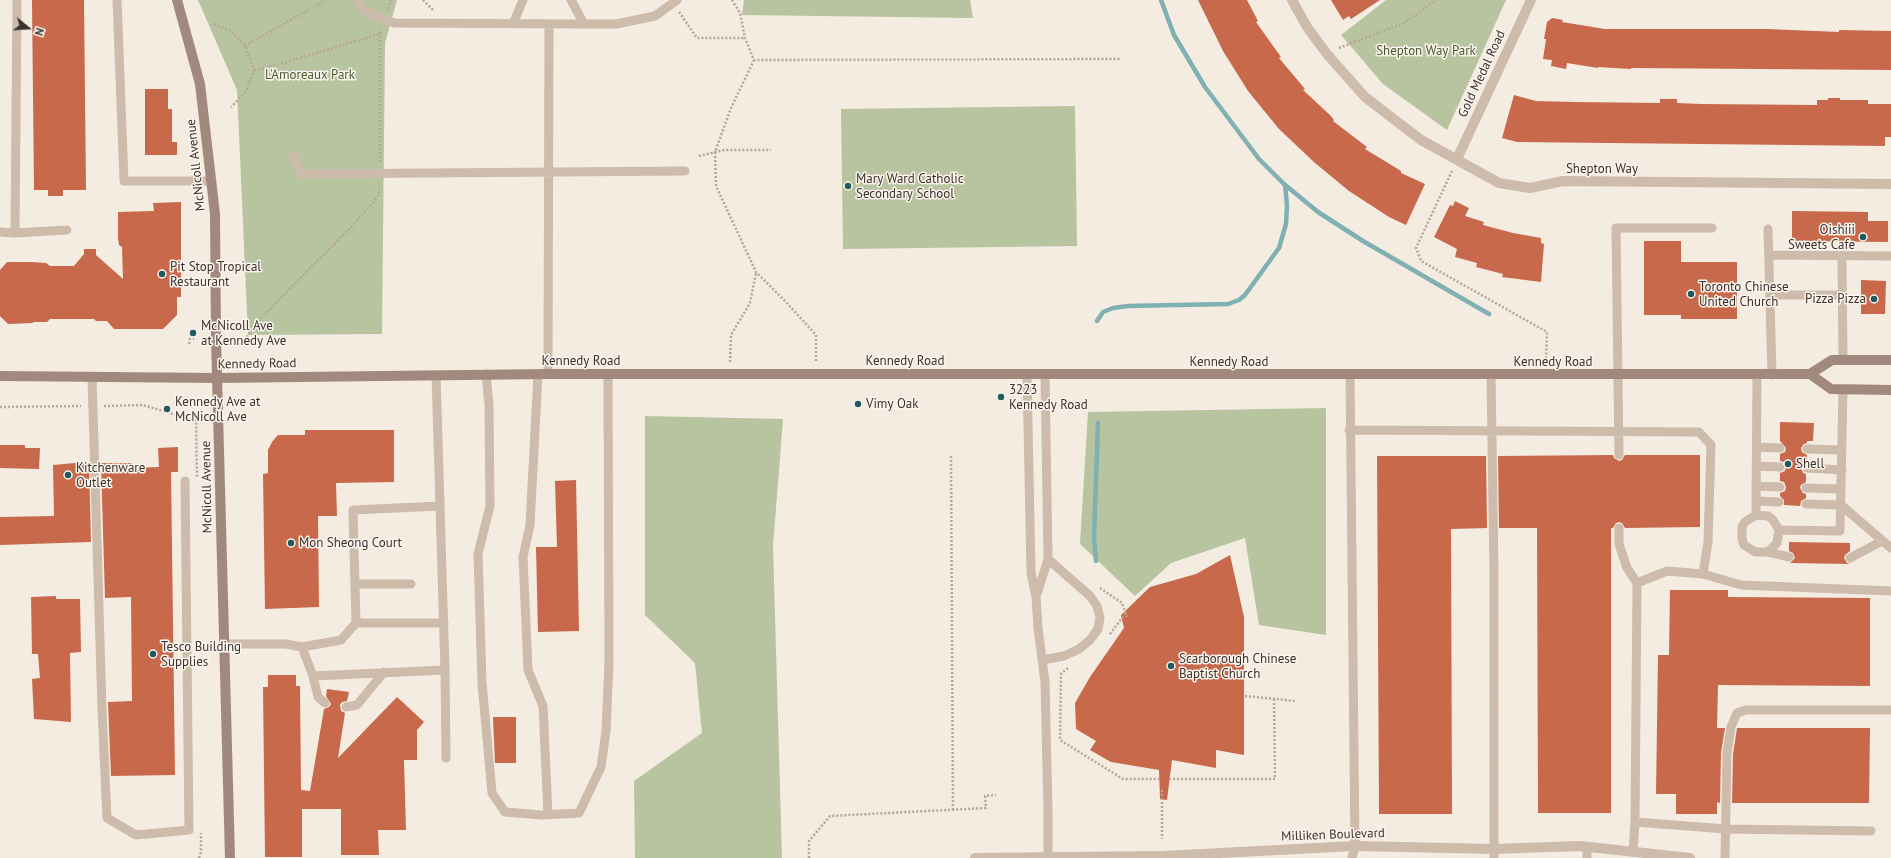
<!DOCTYPE html>
<html>
<head>
<meta charset="utf-8">
<style>
	body { margin:0 }
	#map { position:relative; width:1891px; height:858px; overflow:hidden; background:#f4ebe1; font-family:"PT Sans",sans-serif }
	canvas { display:block }
	.north { position:absolute; left:8px; top:8px; width:40px; height:40px; -webkit-text-stroke:3px #fbf5ee; paint-order:stroke; rotate:108deg; font-size:11px; font-weight:700; line-height:16px; text-align:center; color:#3b302b }
	.north::after { content:''; display:block; margin:auto; width:14px; height:18px; background:#3b302b; clip-path:polygon(50% 0,100% 100%,50% 72%,0 100%) }
</style>
</head>
<body>
<div id="map">
<canvas width="1891" height="858"></canvas>
<div class="north">N</div>
</div>
<script>
const ctx = document.querySelector('canvas').getContext('2d');
ctx.lineJoin = 'round';
function paint(path, color) {
  ctx.fillStyle = color;
  ctx.fill(path, 'evenodd');
}
function poly(rows) {
  const path = new Path2D();
  for (const r of rows) {
    path.moveTo(r[0], r[1]);
    for (let i = 2; i < r.length; i += 2) path.lineTo(r[i], r[i + 1]);
  }
  return path;
}
function stroke(path, color, width, dash) {
  ctx.strokeStyle = color;
  ctx.lineWidth = width;
  ctx.lineCap = dash ? 'butt' : 'round';
  ctx.setLineDash(dash || []);
  ctx.stroke(path);
}
function drawText(font, color, halo, rows, align = 'center') {
  ctx.font = font + ' "PT Sans",sans-serif';
  ctx.lineWidth = 3;
  ctx.setLineDash([]);
  ctx.textBaseline = 'middle';
  ctx.strokeStyle = halo;
  ctx.fillStyle = color;
  for (const [text, x, y, turn = 0] of rows) {
    ctx.save();
    ctx.translate(x, y);
    ctx.rotate((+turn || 0) * Math.PI / 180);
    ctx.textAlign = isNaN(turn) ? turn : align;
    if (halo) ctx.strokeText(text, 0, 0);
    ctx.fillText(text, 0, 0);
    ctx.restore();
  }
}
const green = poly([
	[198,0,397,0,385,43,382,334,248,335,237,90],
	[744,0,970,0,973,18,742,15],
	[1386,0,1506,0,1447,130,1383,84,1341,35],
	[1075,106,1077,246,843,249,841,109],
	[1326,408,1326,635,1259,625,1245,538,1171,563,1135,596,1080,544,1088,412],
	[645,416,783,419,773,546,782,858,635,858,634,781,702,733,695,663,645,615]
]);
const stream = poly([
	[1161,0,1174,35,1205,87,1259,159,1284,184,1318,212,1363,241,1489,314],
	[1097,321,1103,312,1113,308,1128,306,1228,304,1239,300,1245,295,1279,248,1286,224,1287,205,1285,185],
	[1096,561,1094,537,1098,423]
]);
const building = poly([
	[32,0,84,0,86,190,63,190,63,196,48,196,48,190,34,190],
	[1198,0,1247,0,1258,21,1256,22,1281,57,1279,58,1305,89,1303,90,1331,116,1334,120,1333,121,1363,144,1367,147,1365,149,1401,171,1401,173,1425,184,1406,225,1389,217,1349,191,1315,163,1279,129,1248,91,1223,51],
	[1331,0,1380,0,1351,19,1349,16,1343,20],
	[1552,18,1563,20,1562,22,1605,29,1767,29,1839,32,1839,30,1891,31,1891,70,1631,68,1631,69,1598,67,1598,68,1567,63,1566,69,1551,66,1552,60,1543,59,1546,39,1544,39,1547,22],
	[145,89,168,89,168,109,172,109,172,142,177,142,177,155,145,155],
	[1514,95,1536,101,1575,102,1660,103,1660,99,1677,99,1677,103,1701,104,1817,105,1817,100,1828,100,1828,98,1840,98,1840,100,1868,100,1868,104,1891,104,1891,137,1885,137,1885,146,1517,142,1502,138],
	[1455,201,1469,208,1465,216,1484,222,1483,225,1513,233,1541,238,1541,243,1544,244,1541,282,1502,277,1503,274,1476,267,1477,263,1455,257,1457,249,1434,237,1450,205,1453,206],
	[181,202,181,297,177,297,177,315,163,329,114,329,107,321,96,321,94,319,50,319,47,322,34,322,32,323,8,324,0,316,0,270,7,262,31,262,46,263,50,266,74,266,84,254,84,249,96,249,96,255,123,279,122,247,119,245,118,238,118,212,154,211,153,203],
	[1792,211,1868,212,1868,221,1888,221,1888,242,1792,241],
	[1644,241,1681,241,1681,262,1737,262,1737,319,1681,319,1681,315,1644,315],
	[1861,280,1886,281,1885,314,1861,314],
	[1780,422,1814,423,1813,441,1807,441,1807,443,1804,444,1801,448,1802,452,1807,455,1807,462,1802,464,1801,468,1803,473,1806,474,1806,482,1801,485,1800,488,1803,493,1806,494,1806,498,1801,501,1800,506,1784,505,1784,500,1780,496,1780,493,1785,491,1786,487,1784,482,1780,481,1780,473,1785,471,1786,467,1784,462,1780,461,1780,454,1785,452,1786,448,1780,441],
	[305,430,394,430,394,482,336,483,337,516,318,516,319,607,265,609,263,474,268,473,268,450,272,442,278,435,305,435],
	[0,445,25,445,25,448,40,448,39,469,0,468],
	[178,447,178,472,171,472,175,775,111,776,108,702,132,701,131,597,105,598,101,463,132,463,132,468,159,467,158,448],
	[1613,455,1614,458,1619,461,1622,460,1625,455,1700,455,1700,527,1625,528,1622,523,1619,522,1616,523,1613,528,1611,528,1611,813,1538,813,1537,528,1499,528,1498,456],
	[1377,456,1486,456,1487,528,1451,529,1452,814,1379,814],
	[75,463,89,463,91,542,0,545,0,517,54,516,53,465],
	[576,480,579,631,538,632,536,547,557,547,555,481],
	[1789,542,1850,543,1850,551,1845,555,1844,558,1847,563,1850,564,1790,563,1795,558,1793,553,1789,551],
	[1230,555,1244,617,1244,755,1216,750,1216,768,1172,760,1167,800,1160,799,1159,770,1111,762,1090,750,1096,741,1076,729,1075,703,1090,677,1124,628,1121,615,1150,587,1196,574],
	[1670,590,1728,590,1728,597,1870,598,1870,686,1718,685,1717,728,1725,728,1721,753,1720,803,1717,802,1717,814,1676,814,1676,794,1656,794,1658,655,1669,655],
	[56,596,56,599,80,599,81,652,70,653,71,722,34,719,32,679,40,678,38,654,32,654,31,597],
	[268,675,296,675,296,686,300,686,301,790,310,791,324,709,329,707,331,704,326,696,327,689,349,692,347,701,342,702,340,705,341,711,345,713,338,758,397,697,424,722,417,730,417,760,404,760,406,830,378,830,379,855,341,855,341,809,302,809,302,857,265,857,263,687,268,687],
	[493,717,516,717,516,763,495,763],
	[1737,728,1870,728,1869,803,1732,803,1733,754]
]);
const path = poly([
	[423,0,434,11],
	[732,0,740,13,745,38,754,60,1121,59],
	[388,9,391,0],
	[679,12,697,38,745,38],
	[214,24,231,31,245,46,254,70,245,93,231,107],
	[245,46,326,0],
	[1339,48,1404,23,1436,0],
	[754,60,731,108,715,152,716,186,756,272,785,301,816,335,816,362],
	[254,70,273,66,380,34],
	[699,156,724,150,771,150],
	[380,162,380,34,381,29],
	[1452,171,1416,248,1421,261,1547,332,1546,361],
	[246,341,246,338,261,318,354,224,379,195,379,185],
	[189,344,190,339,194,339],
	[730,362,731,335,750,303,756,273],
	[189,403,189,399],
	[104,406,143,405,196,421,197,478],
	[0,407,81,406],
	[951,456,953,810],
	[1100,588,1122,603,1127,617],
	[1110,634,1125,614],
	[1068,668,1061,674,1060,740,1123,779,1159,779],
	[1245,696,1296,701],
	[1169,779,1275,779,1274,698],
	[1162,790,1162,839],
	[199,858,201,852,201,833],
	[809,858,809,841,830,816,986,808,985,796,996,795]
]);
const service = poly([
	[117,0,124,181,211,181],
	[357,0,366,12,394,23,584,24,616,24,655,16,677,0],
	[571,0,584,24],
	[513,24,523,0],
	[293,156,301,174,685,171],
	[1768,229,1772,375],
	[0,232,15,233,17,0],
	[15,233,67,230],
	[1769,255,1891,256],
	[1842,256,1843,360],
	[1770,295,1842,295],
	[486,374,489,405,490,506,478,554,482,683,492,793,505,812,542,815,579,813,601,767,606,731,609,663,608,374],
	[538,374,530,525,523,557,528,670,543,706,548,814],
	[548,374,549,24],
	[436,375,445,670],
	[1027,375,1031,573,1036,597,1038,628,1045,682,1048,812,1048,856],
	[1350,375,1355,846,1352,858],
	[1491,375,1494,574,1494,858],
	[92,377,102,709,107,818,136,835,189,830,185,481],
	[1349,430,1699,432,1711,445,1708,542,1703,574],
	[1757,447,1780,448],
	[1807,449,1842,450],
	[1619,455,1616,228,1712,228],
	[1756,466,1780,467],
	[1807,468,1842,470],
	[1756,486,1780,487],
	[1806,488,1841,489],
	[1756,501,1779,502],
	[1806,504,1841,505,1891,548],
	[1756,515,1757,375],
	[1619,528,1619,544,1627,568,1637,583],
	[1779,530,1840,531,1843,390],
	[1768,552,1777,543,1779,530,1773,520,1768,516,1756,515,1745,522,1742,527,1742,539,1744,545,1755,552,1768,552,1789,557],
	[1850,558,1882,541],
	[355,584,411,584],
	[1037,594,1048,559,1045,375],
	[356,623,444,623],
	[224,644,286,644,302,647,313,676,445,670,446,758],
	[302,647,341,640,356,623,353,510,440,506],
	[1042,660,1064,656,1079,649,1090,640,1098,629,1100,618,1097,606,1090,596,1048,559],
	[313,676,318,697,325,703],
	[346,707,357,705,384,672],
	[1635,822,1726,829,1871,831],
	[1633,851,1635,822,1637,583,1667,571,1703,574,1741,585,1891,591],
	[1587,858,1587,847],
	[1725,858,1727,753,1731,727,1737,713,1746,710,1891,710]
]);
const minor = poly([
	[1292,0,1307,27,1327,54,1365,97,1421,140,1499,183,1530,188,1563,181,1891,184],
	[1457,159,1531,0],
	[975,858,1163,856,1355,846,1494,849,1580,846,1690,858]
]);
const secondary = poly([
	[177,0,200,84,215,214,216,339,230,858],
	[1810,374,1831,389,1891,390],
	[0,376,217,378,548,374,1810,374,1832,360,1891,360]
]);
const markers = [
	[848,186,4,"#1f5a5e"],
	[1863,237,4,"#1f5a5e"],
	[162,274,4,"#1f5a5e"],
	[1691,294,4,"#1f5a5e"],
	[1874,299,4,"#1f5a5e"],
	[193,333,4,"#1f5a5e"],
	[1001,397,4,"#1f5a5e"],
	[858,404,4,"#1f5a5e"],
	[167,409,4,"#1f5a5e"],
	[1788,464,4,"#1f5a5e"],
	[68,475,4,"#1f5a5e"],
	[291,543,4,"#1f5a5e"],
	[153,654,4,"#1f5a5e"],
	[1171,666,4,"#1f5a5e"]
];
const parkNames = [
	["Shepton Way Park",1426,51],
	["L'Amoreaux Park",310,75]
];
const streetNames = [
	["Gold Medal Road",1482,74,-65],
	["McNicoll Avenue",196,165,-96],
	["Shepton Way",1602,169],
	["Kennedy Road",581,361],
	["Kennedy Road",905,361],
	["Kennedy Road",1229,362],
	["Kennedy Road",1553,362],
	["Kennedy Road",257,364,-1],
	["McNicoll Avenue",207,487,-91],
	["Milliken Boulevard",1333,835,-2]
];
const poiNames = [
	["Mary Ward Catholic",856,179],
	["Secondary School",856,194],
	["Oishiii",1855,230,"right"],
	["Sweets Cafe",1855,245,"right"],
	["Pit Stop Tropical",170,267],
	["Restaurant",170,282],
	["Toronto Chinese",1699,287],
	["United Church",1699,302],
	["Pizza Pizza",1866,299,"right"],
	["McNicoll Ave",201,326],
	["at Kennedy Ave",201,341],
	["3223",1009,390],
	["Kennedy Road",1009,405],
	["Kennedy Ave at",175,402],
	["McNicoll Ave",175,417],
	["Vimy Oak",866,404],
	["Shell",1796,464],
	["Kitchenware",76,468],
	["Outlet",76,483],
	["Mon Sheong Court",299,543],
	["Tesco Building",161,647],
	["Supplies",161,662],
	["Scarborough Chinese",1179,659],
	["Baptist Church",1179,674]
];
paint(green, '#b8c4a0');
stroke(stream, '#7fb0b2', 4.5);
paint(building, '#c8694b');
stroke(path, '#b9a596', 2.5, [2, 2]);
stroke(service, '#cdbbac', 9);
stroke(minor, '#cdbbac', 10);
stroke(secondary, '#a18a7d', 10);
for (const [x, y, r, color] of markers) {
  const dot = new Path2D();
  dot.arc(x, y, r, 0, 2 * Math.PI);
  ctx.fillStyle = color;
  ctx.fill(dot);
  stroke(dot, '#fbf5ee', 1.5);
}
drawText('13px', '#4a5a2e', '#fbf5ee', parkNames);
drawText('13px', '#3b302b', '#fbf5ee', streetNames);
drawText('13px', '#3b302b', '#fbf5ee', poiNames, 'left');
</script>
</body>
</html>
